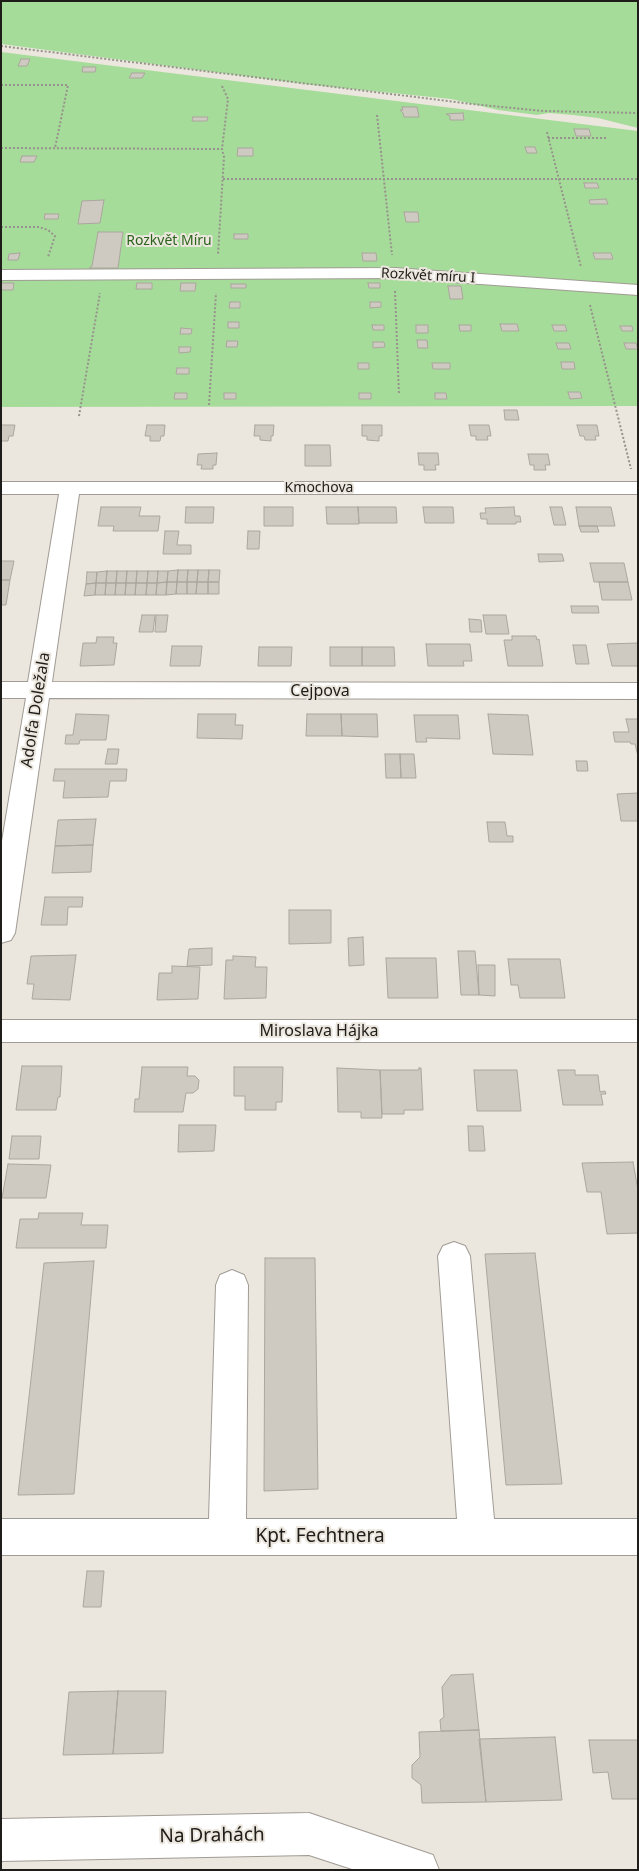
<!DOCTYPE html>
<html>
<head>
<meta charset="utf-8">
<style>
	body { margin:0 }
	#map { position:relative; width:639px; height:1871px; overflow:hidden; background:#ece7de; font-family:"Noto Sans",sans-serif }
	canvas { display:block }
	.frame { position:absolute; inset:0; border:2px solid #1f1d1a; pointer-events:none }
</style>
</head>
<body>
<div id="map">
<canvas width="639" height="1871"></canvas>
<div class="frame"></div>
</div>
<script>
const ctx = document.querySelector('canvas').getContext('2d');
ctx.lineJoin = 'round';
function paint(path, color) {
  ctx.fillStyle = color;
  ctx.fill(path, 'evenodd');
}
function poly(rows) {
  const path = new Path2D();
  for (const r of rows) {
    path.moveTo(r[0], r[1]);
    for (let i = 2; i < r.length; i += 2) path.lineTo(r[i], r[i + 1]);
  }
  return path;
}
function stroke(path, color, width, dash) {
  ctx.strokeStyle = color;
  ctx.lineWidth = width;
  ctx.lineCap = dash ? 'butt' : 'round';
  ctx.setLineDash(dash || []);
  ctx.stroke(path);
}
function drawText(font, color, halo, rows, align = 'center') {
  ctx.font = font + ' "Noto Sans",sans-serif';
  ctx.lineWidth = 4;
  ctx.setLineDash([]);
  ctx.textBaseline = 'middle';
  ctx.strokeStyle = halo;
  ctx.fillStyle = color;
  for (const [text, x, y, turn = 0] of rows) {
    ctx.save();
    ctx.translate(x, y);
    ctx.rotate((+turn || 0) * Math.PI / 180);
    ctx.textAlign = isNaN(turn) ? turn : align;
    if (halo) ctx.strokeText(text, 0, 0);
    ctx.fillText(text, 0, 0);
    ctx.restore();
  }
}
const green = poly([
	[1,1,638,1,638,128,598,118,573,115,549,113,537,115,498,110,451,99,313,85,1,44],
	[1,52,638,131,638,406,1,407]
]);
const building = poly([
	[21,59,30,59,27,66,18,66,21,59],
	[83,67,96,67,95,72,82,72,83,67],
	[132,73,145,73,142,78,129,78,132,73],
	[402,107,417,107,419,117,404,117,403,113,400,110,403,110,402,107],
	[463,113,464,120,450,120,450,116,446,114,463,113],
	[193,117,208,117,207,121,192,121,193,117],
	[574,129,589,129,591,136,576,136,574,129],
	[525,147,535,147,537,153,527,153,525,147],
	[238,148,253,148,253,156,237,156,238,148],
	[22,156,37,156,34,162,20,162,22,156],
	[584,183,597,183,599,188,585,188,584,183],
	[606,199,608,204,590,204,589,200,606,199],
	[104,200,100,223,78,224,82,201,104,200],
	[404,212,418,212,419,222,406,222,404,212],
	[45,214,59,214,58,219,44,219,45,214],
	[98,232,123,232,118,268,89,268,92,266,98,232],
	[234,234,248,234,248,239,234,239,234,234],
	[20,253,18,260,8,260,9,254,20,253],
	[362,253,376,253,377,261,363,261,362,253],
	[593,253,611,253,613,259,595,259,593,253],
	[1,283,14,283,13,290,1,290,1,283],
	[137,283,152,283,152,289,136,289,137,283],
	[181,283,196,283,195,291,180,291,181,283],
	[368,283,380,283,380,288,369,288,368,283],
	[231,284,246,284,246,288,231,288,231,284],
	[448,286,461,286,463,299,450,299,448,286],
	[230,302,240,302,240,308,229,308,230,302],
	[370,302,381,302,381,307,370,308,370,302],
	[228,322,239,322,239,328,228,328,228,322],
	[500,324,517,324,519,331,502,331,500,324],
	[372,325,384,325,384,330,373,330,372,325],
	[416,325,428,325,428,333,416,333,416,325],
	[459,325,471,325,471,331,460,331,459,325],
	[552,325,565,325,567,331,554,331,552,325],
	[620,326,632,326,633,331,622,331,620,326],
	[181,328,192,329,191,334,180,334,181,328],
	[417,340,427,340,428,348,418,348,417,340],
	[227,341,238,341,237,347,226,347,227,341],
	[373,342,384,342,385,347,373,348,373,342],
	[556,343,569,343,571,349,558,349,556,343],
	[624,343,636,343,638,349,626,349,624,343],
	[179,347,191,347,190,352,179,353,179,347],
	[561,362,574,362,575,369,562,369,561,362],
	[358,363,369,363,369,369,358,369,358,363],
	[432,363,450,363,450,369,433,369,432,363],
	[177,368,189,368,189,374,176,374,177,368],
	[568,392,580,392,582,398,570,399,568,392],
	[175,393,187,393,187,399,174,399,175,393],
	[224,393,236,393,236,399,224,399,224,393],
	[359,393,371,393,371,399,359,399,359,393],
	[435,393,446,393,447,399,435,399,435,393],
	[504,410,517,410,519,420,505,420,504,410],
	[1,425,15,425,13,436,9,436,8,441,1,441,1,425],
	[147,425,165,425,164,436,161,436,160,441,150,441,150,436,145,436,147,425],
	[255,425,274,425,273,436,271,436,271,441,260,440,260,436,254,436,255,425],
	[362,425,382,425,382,436,379,436,379,441,367,440,367,436,362,436,362,425],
	[469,425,489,425,491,436,487,436,488,440,476,440,476,436,471,436,469,425],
	[577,425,597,425,599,436,595,436,596,440,585,440,584,436,580,436,577,425],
	[305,445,330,445,331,466,305,466,305,445],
	[217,453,216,465,213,465,213,469,201,469,202,465,197,465,198,454,217,453],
	[418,453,438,453,439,465,435,465,436,470,424,470,424,465,419,465,418,453],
	[528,454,548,454,550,465,545,465,546,470,534,470,534,465,530,465,528,454],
	[101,507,141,507,139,516,160,516,158,531,113,531,114,526,98,526,101,507],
	[186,507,214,507,213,523,185,523,186,507],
	[264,507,293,507,293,526,264,526,264,507],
	[326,507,358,507,359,524,327,524,326,507],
	[358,507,396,507,397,523,359,523,358,507],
	[423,507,453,507,454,523,425,523,423,507],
	[514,507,515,516,520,516,521,522,516,522,516,524,487,524,487,519,481,519,480,513,486,513,485,508,514,507],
	[550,507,562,507,566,525,554,525,550,507],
	[576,507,611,507,615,526,579,526,576,507],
	[579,526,597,526,599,532,581,532,579,526],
	[165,531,179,531,177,545,191,545,191,554,163,554,165,531],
	[248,531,260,531,259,549,247,549,248,531],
	[538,554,562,554,564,561,539,562,538,554],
	[1,561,14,561,10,580,1,580,1,561],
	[590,563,624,563,628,582,594,582,590,563],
	[178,570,188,570,187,582,177,582,178,570],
	[178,570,177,582,167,582,168,571,178,570],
	[188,570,198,570,197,582,187,582,188,570],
	[198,570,209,570,208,582,197,582,198,570],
	[209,570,220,570,219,582,208,582,209,570],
	[107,571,106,583,96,583,97,572,107,571],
	[107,571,117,571,116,583,106,583,107,571],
	[117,571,127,571,126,583,116,583,117,571],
	[127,571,137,571,136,583,126,583,127,571],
	[137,571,148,571,147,583,136,583,137,571],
	[148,571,158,571,157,583,147,583,148,571],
	[158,571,168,571,167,582,157,583,158,571],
	[87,572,97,572,96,583,86,584,87,572],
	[1,580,10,580,6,605,1,605,1,580],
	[167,582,166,595,156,595,157,583,167,582],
	[167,582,177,582,176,594,166,595,167,582],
	[177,582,187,582,187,594,176,594,177,582],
	[187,582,197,582,196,594,187,594,187,582],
	[197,582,208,582,208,594,196,594,197,582],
	[208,582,219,582,219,594,208,594,208,582],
	[599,582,628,582,632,600,602,600,599,582],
	[96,583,106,583,105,595,95,595,96,583],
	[96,583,95,595,84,596,86,584,96,583],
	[106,583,116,583,115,595,105,595,106,583],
	[116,583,126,583,125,595,115,595,116,583],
	[126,583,136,583,135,595,125,595,126,583],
	[136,583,147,583,146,595,135,595,136,583],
	[147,583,157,583,156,595,146,595,147,583],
	[571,606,598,606,599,613,572,613,571,606],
	[142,615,155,615,153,632,139,632,142,615],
	[156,615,168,615,166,632,155,632,156,615],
	[483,615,506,615,509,634,486,634,483,615],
	[469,619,481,620,482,632,470,632,469,619],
	[512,636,536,636,537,640,539,639,543,666,508,666,504,640,512,640,512,636],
	[97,637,114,637,113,643,117,643,114,665,80,666,83,643,96,643,97,637],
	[638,643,638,666,612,666,607,644,638,643],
	[426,644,470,644,472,661,463,661,464,666,428,666,426,644],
	[573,645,586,645,589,664,576,664,573,645],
	[172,646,202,646,200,666,170,666,172,646],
	[259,647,292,647,291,666,258,666,259,647],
	[330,647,362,647,362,666,330,666,330,647],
	[362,647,394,647,395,666,362,666,362,647],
	[76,714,109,715,106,740,80,740,79,744,65,744,66,735,73,735,76,714],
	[198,714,236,714,235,725,243,725,242,739,197,738,198,714],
	[307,714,341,714,342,736,306,736,307,714],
	[341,714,377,714,378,737,342,736,341,714],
	[488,714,528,715,533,755,493,754,488,714],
	[414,715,458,715,460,739,426,738,427,742,416,742,414,715],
	[626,719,638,719,638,756,635,744,631,744,630,742,615,742,613,732,629,732,626,719],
	[108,749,119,749,117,764,105,764,108,749],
	[385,754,400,754,401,778,386,778,385,754],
	[400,754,414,754,416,778,401,778,400,754],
	[576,761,587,761,588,771,577,771,576,761],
	[55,769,127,769,126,781,110,781,108,797,63,798,65,781,53,781,55,769],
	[638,793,638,821,621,821,617,794,638,793],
	[96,819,93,845,55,846,58,820,96,819],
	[487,822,505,822,507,836,513,836,513,842,489,842,487,822],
	[93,845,91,872,52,873,55,846,93,845],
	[45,897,83,897,82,907,68,907,67,925,41,925,45,897],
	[289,910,331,910,331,943,289,944,289,910],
	[363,937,364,965,349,966,348,938,363,937],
	[212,948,212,965,187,966,189,949,212,948],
	[458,951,475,951,479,995,461,995,458,951],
	[76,955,70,1000,32,999,34,984,27,984,31,956,76,955],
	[233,956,256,957,255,967,267,967,266,998,224,999,226,960,233,960,233,956],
	[386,958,436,958,438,998,388,998,386,958],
	[508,959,560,959,565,998,520,998,518,985,511,985,508,959],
	[478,965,495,965,495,996,479,995,478,965],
	[172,966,200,967,198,999,157,1000,159,973,172,973,172,966],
	[22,1066,62,1066,60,1097,58,1097,56,1110,16,1110,22,1066],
	[142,1067,188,1067,187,1076,195,1076,199,1080,198,1089,193,1093,186,1093,183,1112,134,1112,135,1099,139,1099,142,1067],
	[234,1067,283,1067,282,1102,276,1102,276,1110,245,1110,245,1096,234,1096,234,1067],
	[337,1068,380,1070,382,1118,361,1118,361,1112,338,1112,337,1068],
	[419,1068,421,1068,423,1110,404,1110,404,1114,382,1114,380,1070,419,1070,419,1068],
	[474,1070,517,1070,521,1111,477,1111,474,1070],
	[558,1070,575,1070,575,1075,598,1075,600,1092,605,1091,606,1094,601,1094,603,1105,563,1105,558,1070],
	[179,1125,216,1125,214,1151,178,1152,179,1125],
	[468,1126,483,1126,485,1151,469,1151,468,1126],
	[12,1136,41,1136,39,1159,9,1159,12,1136],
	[633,1162,638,1190,638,1233,607,1234,601,1192,587,1192,582,1163,633,1162],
	[8,1164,51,1165,46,1198,2,1198,8,1164],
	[39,1213,83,1213,81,1225,108,1225,106,1248,16,1248,20,1219,38,1219,39,1213],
	[535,1253,562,1484,506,1485,485,1254,535,1253],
	[265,1258,315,1258,318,1489,264,1491,265,1258],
	[94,1261,74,1494,18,1495,44,1263,94,1261],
	[87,1571,104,1571,101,1607,83,1607,87,1571],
	[473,1674,479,1730,441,1731,440,1720,444,1717,442,1687,451,1675,473,1674],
	[118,1691,113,1754,63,1755,69,1692,118,1691],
	[118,1691,166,1691,163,1753,113,1754,118,1691],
	[479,1730,486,1802,422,1803,421,1785,412,1778,412,1765,420,1757,419,1732,479,1730],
	[555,1737,562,1800,486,1802,479,1739,555,1737],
	[589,1740,638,1740,638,1799,612,1799,608,1772,593,1773,589,1740]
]);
const path = poly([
	[1,46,472,104,543,111,638,113],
	[1,85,68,85,55,148],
	[222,86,228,99,222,149],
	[377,115,392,255],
	[547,132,581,267],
	[548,138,607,138],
	[1,148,222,149,224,157,218,254],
	[223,179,638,179],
	[1,227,39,227,48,230,55,236,48,257],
	[395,291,399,395],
	[590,305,631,469],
	[209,405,216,293],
	[79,416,100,293]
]);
const minor = poly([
	[394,268,638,285,638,295,394,278,1,280,1,270,394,268],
	[1,482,638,482,638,494,79,494,52,682,638,683,638,699,49,698,15,933,11,940,1,943,1,847,26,698,1,698,1,682,28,682,59,494,1,494,1,482],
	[1,1020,638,1020,638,1042,1,1042,1,1020],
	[454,1242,465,1246,470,1256,494,1519,638,1519,638,1555,1,1555,1,1519,209,1519,216,1285,220,1275,232,1270,244,1275,248,1285,246,1519,457,1519,438,1256,443,1246,454,1242],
	[309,1813,433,1855,439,1870,355,1870,309,1855,1,1861,1,1819,309,1813]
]);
const farParknames = [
	["Rozkvět Míru",169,241]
];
const farStreetnames = [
	["Rozkvět míru I",428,276,3],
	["Kmochova",319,488]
];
const streetNames = [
	["Cejpova",320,691],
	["Adolfa Doležala",36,710,-81],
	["Miroslava Hájka",319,1031]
];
const nearStreetnames = [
	["Kpt. Fechtnera",320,1537],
	["Na Drahách",212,1836,-1]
];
paint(green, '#a6dc99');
paint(building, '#cfcac1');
stroke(building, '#aba69e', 1);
stroke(minor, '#a09b94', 2);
stroke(path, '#96938c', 2, [2, 2]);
paint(minor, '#fff');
drawText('14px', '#2b631b', '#ece7de', farParknames);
drawText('14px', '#1f1d1a', '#ece7de', farStreetnames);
drawText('16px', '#1f1d1a', '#ece7de', streetNames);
drawText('19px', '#1f1d1a', '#ece7de', nearStreetnames);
</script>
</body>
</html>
